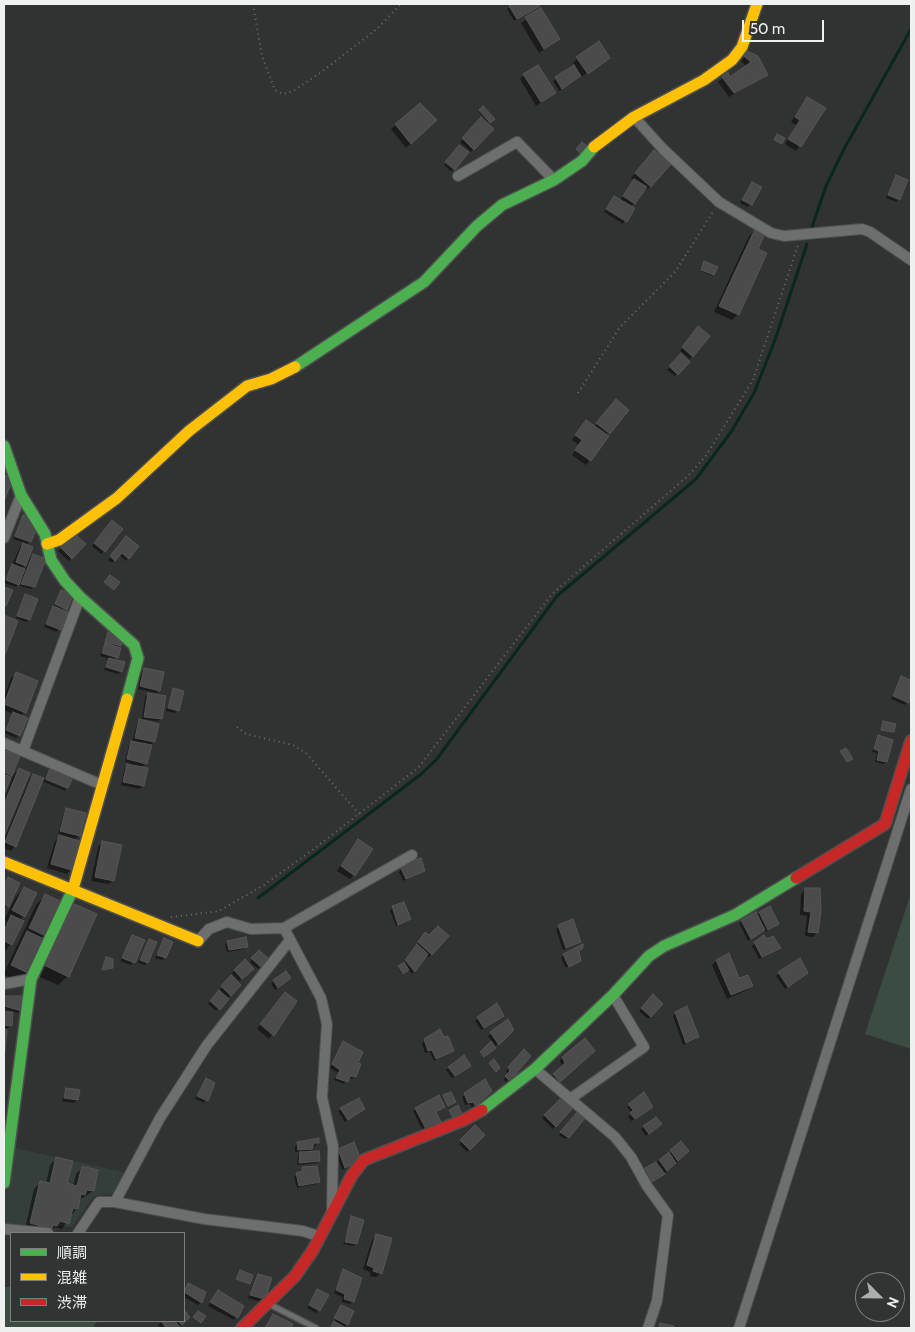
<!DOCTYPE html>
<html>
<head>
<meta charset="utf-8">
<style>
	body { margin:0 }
	#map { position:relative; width:915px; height:1332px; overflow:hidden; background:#313332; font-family:Cabin,"Noto Sans JP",sans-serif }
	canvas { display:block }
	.frame { position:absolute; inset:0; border:5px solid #eff1f0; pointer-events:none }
	.legend { position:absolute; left:10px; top:1232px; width:175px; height:90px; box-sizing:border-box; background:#303432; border:1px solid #7c807e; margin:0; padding:6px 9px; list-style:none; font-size:15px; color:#eff1f0 }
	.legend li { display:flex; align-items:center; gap:10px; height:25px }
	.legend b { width:25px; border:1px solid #7c807e }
	.north { position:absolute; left:855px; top:1272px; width:50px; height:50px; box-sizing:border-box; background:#303432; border:1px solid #7c807e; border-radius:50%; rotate:113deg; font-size:14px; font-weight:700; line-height:20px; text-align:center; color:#eff1f0 }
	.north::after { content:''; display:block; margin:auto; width:18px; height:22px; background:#acaeae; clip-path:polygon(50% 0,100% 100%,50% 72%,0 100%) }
	.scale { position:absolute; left:742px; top:20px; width:82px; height:22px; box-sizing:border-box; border:2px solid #eff1f0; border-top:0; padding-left:6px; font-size:15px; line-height:18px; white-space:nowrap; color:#eff1f0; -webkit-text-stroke:4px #303432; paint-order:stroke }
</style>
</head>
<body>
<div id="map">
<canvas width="915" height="1332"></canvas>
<div class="frame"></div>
<ul class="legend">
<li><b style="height:6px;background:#4caf50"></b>順調</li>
<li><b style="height:6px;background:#ffc107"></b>混雑</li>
<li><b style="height:6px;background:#c62828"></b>渋滞</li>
</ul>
<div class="north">N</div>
<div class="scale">50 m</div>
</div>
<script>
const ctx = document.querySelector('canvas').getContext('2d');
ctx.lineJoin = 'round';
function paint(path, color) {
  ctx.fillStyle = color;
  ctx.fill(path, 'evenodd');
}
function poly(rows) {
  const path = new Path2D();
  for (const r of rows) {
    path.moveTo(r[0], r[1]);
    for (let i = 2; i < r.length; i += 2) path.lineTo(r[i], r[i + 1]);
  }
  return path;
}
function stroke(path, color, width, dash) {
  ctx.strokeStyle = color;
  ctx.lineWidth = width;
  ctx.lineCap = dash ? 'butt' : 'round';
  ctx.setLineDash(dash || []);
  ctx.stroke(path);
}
const built = poly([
	[15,1148,124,1172,114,1194,94,1196,72,1227,5,1224,4,1196]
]);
const green = poly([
	[911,893,911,1049,865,1034],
	[4,1287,11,1287,11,1321,97,1321,93,1328,4,1328]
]);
const shadow = poly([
	[515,4,538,4,539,6,514,21,507,9],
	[541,9,559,39,539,53,521,23],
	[748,52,766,74,729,97,718,82,723,78,730,79,747,67,741,61],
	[577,58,604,62,559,91,553,81,575,66,573,63],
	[524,75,554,93,536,106,520,79],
	[808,98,824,109,796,151,785,144,796,125,791,122],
	[483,107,493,119,488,123,479,112],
	[481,119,492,130,471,152,460,142],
	[396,125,431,125,406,148,391,129],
	[457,149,454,169,451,171,444,165],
	[650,156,651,186,646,190,644,188,631,207,623,224,604,212,614,197,620,201,634,180,631,178],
	[897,177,899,199,896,202,886,198],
	[752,183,760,187,748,207,740,203],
	[755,230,756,249,738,314,732,320,714,312,749,236],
	[704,264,716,268,712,276,701,271],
	[696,331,692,356,690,359,680,351],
	[681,355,688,362,675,376,667,370],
	[616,400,609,433,586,465,572,455,579,445,572,440,586,421,594,427],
	[110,524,104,551,101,554,92,546],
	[74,534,85,544,69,561,58,551],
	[14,537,29,542,26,545,26,562,33,555,34,586,31,589,20,586,21,581,16,587,4,583,20,547,25,543,13,539],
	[29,561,25,570,21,569],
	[124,540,128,558,126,561,119,555,112,563,108,560],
	[61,591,66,609,57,632,44,627],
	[26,596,29,620,26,622,16,618],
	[108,633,122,637,114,660,121,672,118,674,104,670,110,659,100,656],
	[144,669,159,690,156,693,138,689,141,672],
	[16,674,24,712,20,716,19,735,16,738,4,733,13,714,4,710,4,697,11,678],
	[901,677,909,681,911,678,911,695,905,705,891,699],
	[174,689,183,692,175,713,166,711],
	[148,695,161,719,158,721,142,719,145,697],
	[139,721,158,725,146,763,141,768,146,769,142,786,140,789,121,785,125,768,130,763,125,762,129,745,132,742,137,724],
	[879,736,886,761,884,764,875,762,877,753,872,752],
	[6,753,11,775,4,792,4,755],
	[19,770,28,773,4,833,4,800,14,774],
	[33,775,66,789,65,791,42,781,15,846,11,851,4,848,4,840,29,780],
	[66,809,79,836,74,840,71,869,67,874,47,868,55,841,61,835,58,834,64,812],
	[358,840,354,875,350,879,337,871],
	[103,842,113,880,109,884,91,881,98,847],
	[405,864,424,870,403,881,399,872],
	[8,878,19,884,4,910,4,882],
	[24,888,24,916,19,920,11,944,4,952,4,925,7,922,4,920,15,898],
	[805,890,817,933,813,937,805,936,807,916,800,915,801,894],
	[45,896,45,935,27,972,18,981,4,975,4,973,36,905],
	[403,903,410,919,396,926,390,910],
	[769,908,778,924,765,932,764,929,748,941,739,923],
	[63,914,68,976,58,985,35,975],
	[573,921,580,942,563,950,556,929],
	[423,936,447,936,429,957,426,955,412,974,408,969,402,974,398,968],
	[132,937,143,941,131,965,120,961],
	[164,939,165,958,162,960,155,958],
	[149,940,147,963,145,965,138,963],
	[228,942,247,946,244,949,227,952,225,944],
	[755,943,779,948,759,959,752,946],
	[259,951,268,959,258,969,250,962],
	[563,955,580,961,566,968,561,958],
	[799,960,807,973,785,989,776,976],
	[245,961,252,969,239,981,232,973],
	[716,961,738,979,752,986,747,990,727,999,712,965],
	[231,977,240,985,216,1011,208,1004],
	[274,981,287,981,275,990,271,984],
	[653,996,662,1004,648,1019,639,1011],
	[4,997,21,997,21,1010,18,1013,4,1009],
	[281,998,296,1001,269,1039,257,1029],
	[497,1005,499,1019,481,1030,475,1021],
	[4,1013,11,1013,11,1025,8,1028,4,1028],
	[676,1013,698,1037,695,1040,683,1045,673,1016],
	[507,1021,513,1030,483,1057,480,1053,492,1042,488,1036],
	[425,1040,452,1051,434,1061,430,1052,425,1053,422,1043],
	[343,1043,357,1063,355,1077,352,1079,348,1078,344,1084,334,1080,338,1073,330,1068],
	[524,1050,506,1083,504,1079,508,1075,506,1071],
	[593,1051,557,1083,551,1077,562,1067,560,1060,563,1057],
	[463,1057,466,1068,452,1078,446,1070],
	[206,1080,214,1084,204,1103,195,1099],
	[485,1081,491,1090,472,1108,470,1104,465,1105,462,1097],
	[66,1089,77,1100,74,1103,62,1101],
	[561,1100,570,1109,553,1129,542,1118],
	[629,1105,649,1109,631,1121,628,1117,632,1113,627,1107],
	[444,1107,435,1113,423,1131,413,1111,416,1109],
	[341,1109,360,1112,345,1122,338,1111],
	[575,1116,568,1137,565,1139,559,1135],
	[644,1126,657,1127,646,1136,641,1129],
	[475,1127,483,1135,467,1152,459,1144],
	[298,1143,318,1143,306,1153,319,1160,316,1163,297,1165,298,1156,302,1151,295,1152,295,1146],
	[353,1144,356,1162,342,1170,336,1153],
	[671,1151,685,1154,661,1177,649,1184,643,1172],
	[56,1159,65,1184,73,1186,76,1174,82,1168,93,1191,78,1201,76,1209,62,1229,55,1227,50,1232,25,1229,34,1189,40,1183,46,1184,50,1165],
	[303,1168,318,1181,316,1184,297,1188,294,1177],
	[352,1217,356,1244,354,1246,343,1244],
	[377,1236,381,1273,376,1277,370,1276,370,1272,363,1269,372,1240],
	[343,1271,353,1301,350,1304,342,1302,342,1297,334,1293],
	[259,1275,270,1279,261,1302,248,1298],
	[188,1284,201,1302,198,1305,184,1297,184,1290],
	[317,1291,319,1310,316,1313,307,1308],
	[215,1295,242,1306,234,1320,208,1306],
	[341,1307,347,1324,344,1328,330,1328],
	[184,1312,189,1317,179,1327,161,1328,158,1325,163,1321,184,1321]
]);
const stream = poly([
	[812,227,826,186,844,149,911,29],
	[258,898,420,775,436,760,557,596,696,479,731,432,754,393,775,340,807,244]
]);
const building = poly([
	[512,4,539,4,540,6,517,19,509,6,512,4],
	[541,8,560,39,544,49,525,17,541,8],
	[599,41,610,58,588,74,576,57,599,41],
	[747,51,758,56,768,75,734,93,722,77,728,72,730,77,751,62,744,56,747,51],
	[538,65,556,93,541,102,523,74,538,65],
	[574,65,581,76,562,89,555,77,574,65],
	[807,97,826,108,801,147,788,139,800,120,795,117,807,97],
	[420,103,437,120,411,144,395,124,420,103],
	[483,106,495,119,490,123,479,110,483,106],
	[481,117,494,129,474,150,462,138,481,117],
	[777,134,785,138,782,144,774,140,777,134],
	[582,142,588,147,581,154,576,149,582,142],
	[459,145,469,152,455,170,445,162,459,145],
	[654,150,671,164,651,187,635,173,654,150],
	[896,175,908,180,900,200,888,195,896,175],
	[634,179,647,187,635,204,623,196,634,179],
	[752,182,762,187,752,205,742,200,752,182],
	[614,196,635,208,627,222,606,209,614,196],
	[755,229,765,233,758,249,767,253,739,315,719,306,755,229],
	[704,261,718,267,714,275,701,270,704,261],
	[698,326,710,336,693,357,682,347,698,326],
	[681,353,690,362,678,375,669,366,681,353],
	[616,399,629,410,610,434,596,423,616,399],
	[586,420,609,436,591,461,575,450,582,440,575,435,586,420],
	[4,475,13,478,4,502,4,475],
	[23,515,32,518,37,528,31,542,15,536,23,515],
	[112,520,123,529,105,552,94,543,112,520],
	[74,533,86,544,72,559,60,547,74,533],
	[126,536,139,546,129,559,122,553,115,561,110,556,126,536],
	[23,543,33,547,26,566,16,562,23,543],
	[33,554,46,559,35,587,21,584,33,554],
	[12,564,25,569,19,585,6,580,12,564],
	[110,575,120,582,114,590,104,582,110,575],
	[4,587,13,590,6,606,4,605,4,587],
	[61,590,73,595,67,610,55,604,61,590],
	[25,594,38,599,30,620,17,616,25,594],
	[53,606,68,612,61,630,46,624,53,606],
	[4,615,18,621,4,657,4,615],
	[108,632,124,636,121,646,105,642,108,632],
	[105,643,121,648,118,658,102,653,105,643],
	[109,658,125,662,122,672,106,667,109,658],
	[144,668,164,672,160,691,140,686,144,668],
	[16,672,38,681,26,713,4,704,16,672],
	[901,676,910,680,911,677,909,703,893,696,901,676],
	[173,688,184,691,179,711,168,708,173,688],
	[148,693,166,696,162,719,144,717,148,693],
	[13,712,28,718,20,736,6,730,13,712],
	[139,719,159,724,155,742,135,738,139,719],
	[883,721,896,724,894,732,881,730,883,721],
	[878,735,893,740,887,762,877,760,879,751,874,749,878,735],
	[131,741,152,745,147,764,127,759,131,741],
	[846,748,853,759,847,762,840,751,846,748],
	[6,751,20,756,12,776,4,772,4,757,6,751],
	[127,764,148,768,144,786,123,782,127,764],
	[19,768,30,773,4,836,4,804,19,768],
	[50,768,73,777,68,788,46,779,50,768],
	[4,774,11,777,5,792,4,792,4,774],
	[33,774,44,778,16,847,5,842,33,774],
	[66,808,86,813,80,836,60,831,66,808],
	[59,835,80,841,72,870,51,864,59,835],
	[358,839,373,849,355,876,341,866,358,839],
	[102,841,122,845,114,881,95,877,102,841],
	[421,858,425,871,406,879,401,868,405,866,405,863,421,858],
	[8,877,20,883,9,907,4,904,4,885,8,877],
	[24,887,37,893,25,917,12,910,24,887],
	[805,888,820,888,821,912,818,933,808,932,811,912,804,911,805,888],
	[45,894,62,902,46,936,29,928,45,894],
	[404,902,411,919,398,925,392,906,404,902],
	[72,903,97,914,69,977,44,965,72,903],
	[770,906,779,924,768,930,759,912,770,906],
	[756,912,765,930,751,939,741,920,756,912],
	[11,915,24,921,12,945,4,941,4,931,11,915],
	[573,919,581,942,566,948,558,925,573,919],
	[438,926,449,936,432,955,418,942,425,932,429,935,438,926],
	[27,931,44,939,28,973,11,965,27,931],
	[132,935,145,940,135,963,122,958,132,935],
	[764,935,767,939,773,936,781,948,762,957,754,942,764,935],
	[246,937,248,947,229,950,227,941,246,937],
	[164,938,173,942,166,958,157,955,164,938],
	[149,939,157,942,148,963,140,960,149,939],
	[417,944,428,954,415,972,405,960,417,944],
	[583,944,583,948,579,951,581,961,569,967,563,954,583,944],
	[259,950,269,959,262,968,251,958,259,950],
	[729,953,739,978,748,975,753,986,731,995,716,960,729,953],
	[106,957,113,959,113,968,102,970,106,957],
	[800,958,808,973,788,987,778,972,800,958],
	[245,959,254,969,242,979,234,970,245,959],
	[404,962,409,970,403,974,398,966,404,962],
	[286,971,291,978,278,988,273,980,286,971],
	[231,975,241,985,231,996,221,986,231,975],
	[219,990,229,999,220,1010,210,1001,219,990],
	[285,992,297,1001,274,1036,260,1024,285,992],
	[653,994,663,1004,651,1017,641,1008,653,994],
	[4,996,22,996,22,1011,4,1006,4,996],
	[497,1003,504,1016,484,1028,477,1017,497,1003],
	[687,1006,699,1037,686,1043,675,1012,687,1006],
	[4,1012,13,1012,12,1026,4,1025,4,1012],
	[508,1019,514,1030,499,1045,490,1032,508,1019],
	[4,1029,7,1030,4,1060,4,1029],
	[440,1029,444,1037,448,1036,454,1051,436,1059,432,1050,428,1051,424,1039,440,1029],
	[585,1038,595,1051,560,1082,553,1074,565,1063,562,1057,585,1038],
	[343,1041,363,1052,358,1063,361,1064,356,1077,350,1076,348,1082,336,1078,340,1070,332,1064,343,1041],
	[491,1041,496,1048,484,1057,480,1052,491,1041],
	[524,1049,531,1056,510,1081,505,1076,510,1071,508,1067,524,1049],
	[464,1055,471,1066,455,1076,448,1067,464,1055],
	[494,1059,500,1068,496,1072,489,1063,494,1059],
	[206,1078,215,1083,208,1101,197,1096,206,1078],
	[485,1079,492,1091,476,1106,473,1102,468,1103,464,1093,485,1079],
	[66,1088,80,1090,78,1100,64,1098,66,1088],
	[451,1092,456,1102,448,1106,443,1095,451,1092],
	[644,1092,653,1107,635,1119,630,1113,633,1110,628,1104,644,1092],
	[439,1095,445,1107,436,1112,441,1122,426,1129,415,1108,439,1095],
	[359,1098,365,1109,348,1120,340,1108,359,1098],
	[561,1098,572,1109,556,1127,544,1115,561,1098],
	[458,1105,462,1114,453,1118,449,1110,458,1105],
	[578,1111,585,1118,569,1138,560,1132,578,1111],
	[656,1117,662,1124,649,1134,643,1126,656,1117],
	[475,1125,485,1135,470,1150,460,1140,475,1125],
	[319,1138,319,1143,314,1143,312,1149,298,1150,297,1142,319,1138],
	[681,1141,689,1151,678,1161,670,1150,681,1141],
	[354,1142,361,1160,345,1168,338,1149,354,1142],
	[319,1151,320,1161,299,1163,300,1152,319,1151],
	[669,1152,676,1163,667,1171,659,1160,669,1152],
	[56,1157,73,1161,67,1183,77,1186,82,1166,98,1170,94,1191,87,1190,85,1195,81,1194,78,1209,73,1208,69,1224,60,1221,57,1226,53,1225,52,1229,30,1223,40,1181,50,1183,56,1157],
	[656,1162,665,1174,652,1182,645,1168,656,1162],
	[317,1166,320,1182,299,1186,296,1173,302,1171,302,1167,317,1166],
	[351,1216,364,1220,357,1244,345,1242,351,1216],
	[376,1234,392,1238,382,1274,373,1271,374,1268,367,1265,376,1234],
	[343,1269,362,1278,354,1302,344,1299,345,1294,336,1290,343,1269],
	[240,1270,253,1275,250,1284,236,1279,240,1270],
	[258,1274,272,1278,265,1299,250,1295,258,1274],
	[188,1283,206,1292,202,1303,184,1292,188,1283],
	[317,1289,329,1295,320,1311,309,1305,317,1289],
	[218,1290,244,1306,238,1318,210,1302,218,1290],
	[341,1305,354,1311,348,1325,334,1318,341,1305],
	[184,1310,190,1317,182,1325,178,1321,184,1321,184,1310],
	[198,1311,206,1316,201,1323,193,1317,198,1311],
	[273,1314,293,1324,291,1328,265,1328,273,1314],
	[161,1321,175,1321,180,1327,166,1328,161,1321],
	[334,1321,346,1328,330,1328,334,1321],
	[660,1323,674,1326,673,1328,659,1328,660,1323]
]);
const path = poly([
	[253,4,262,56,275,90,283,94,293,91,320,73,378,28,401,4],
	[578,393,620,327,675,272,714,210],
	[237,727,246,734,293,745,306,753,359,814],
	[171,917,219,911,264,885,315,848,418,768,552,594,689,475,705,457,753,380,798,245]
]);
const lane = poly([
	[269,1304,316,1328]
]);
const street = poly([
	[634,117,663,149,719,202,771,233,784,236,862,229,870,232,911,260],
	[458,176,517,142,554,180],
	[4,538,21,495],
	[4,743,102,785],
	[23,751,80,597],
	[284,928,321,998,327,1024,322,1097,333,1146,332,1210],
	[198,941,209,929,227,922,251,929,284,928,412,855],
	[4,984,31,979],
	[535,1069,615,1137,631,1157,647,1186,668,1215,657,1301,648,1328],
	[570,1099,644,1047,613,995],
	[115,1202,204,1219,303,1231,318,1236],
	[4,1229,48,1233],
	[78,1233,99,1202,115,1202,160,1118,207,1045,290,940],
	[739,1328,911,789]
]);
const fast = poly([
	[295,367,424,282,477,226,502,205,554,180,582,161,594,147],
	[4,446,21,495,45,534,51,560,65,581,80,597,134,645,138,658,127,699],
	[482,1110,535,1069,613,995,649,956,664,946,735,915,796,878],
	[4,1183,31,979,73,889]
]);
const slow = poly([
	[594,147,634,117,704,80,732,60,742,47,757,4],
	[47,544,59,540,117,498,189,431,247,386,271,379,295,367],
	[4,862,198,941],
	[73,889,127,699]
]);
const jam = poly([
	[796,878,885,824,911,741],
	[242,1328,295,1276,313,1250,352,1175,364,1160,464,1120,482,1110]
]);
paint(built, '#343e3a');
paint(green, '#3b4c43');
paint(shadow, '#0007');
stroke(stream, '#09281c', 3);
paint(building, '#4c4b4c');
stroke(building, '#565656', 1);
stroke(lane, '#4d4f4e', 8);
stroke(street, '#4d4f4e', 12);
stroke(fast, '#4d4f4e', 14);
stroke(slow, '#4d4f4e', 14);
stroke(jam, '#4d4f4e', 14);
stroke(path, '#6a6c6b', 2, [1, 4]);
stroke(lane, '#6d6e6e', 5);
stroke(street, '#6d6e6e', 10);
stroke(fast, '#4caf50', 11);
stroke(slow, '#ffc107', 11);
stroke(jam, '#c62828', 11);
</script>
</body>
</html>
